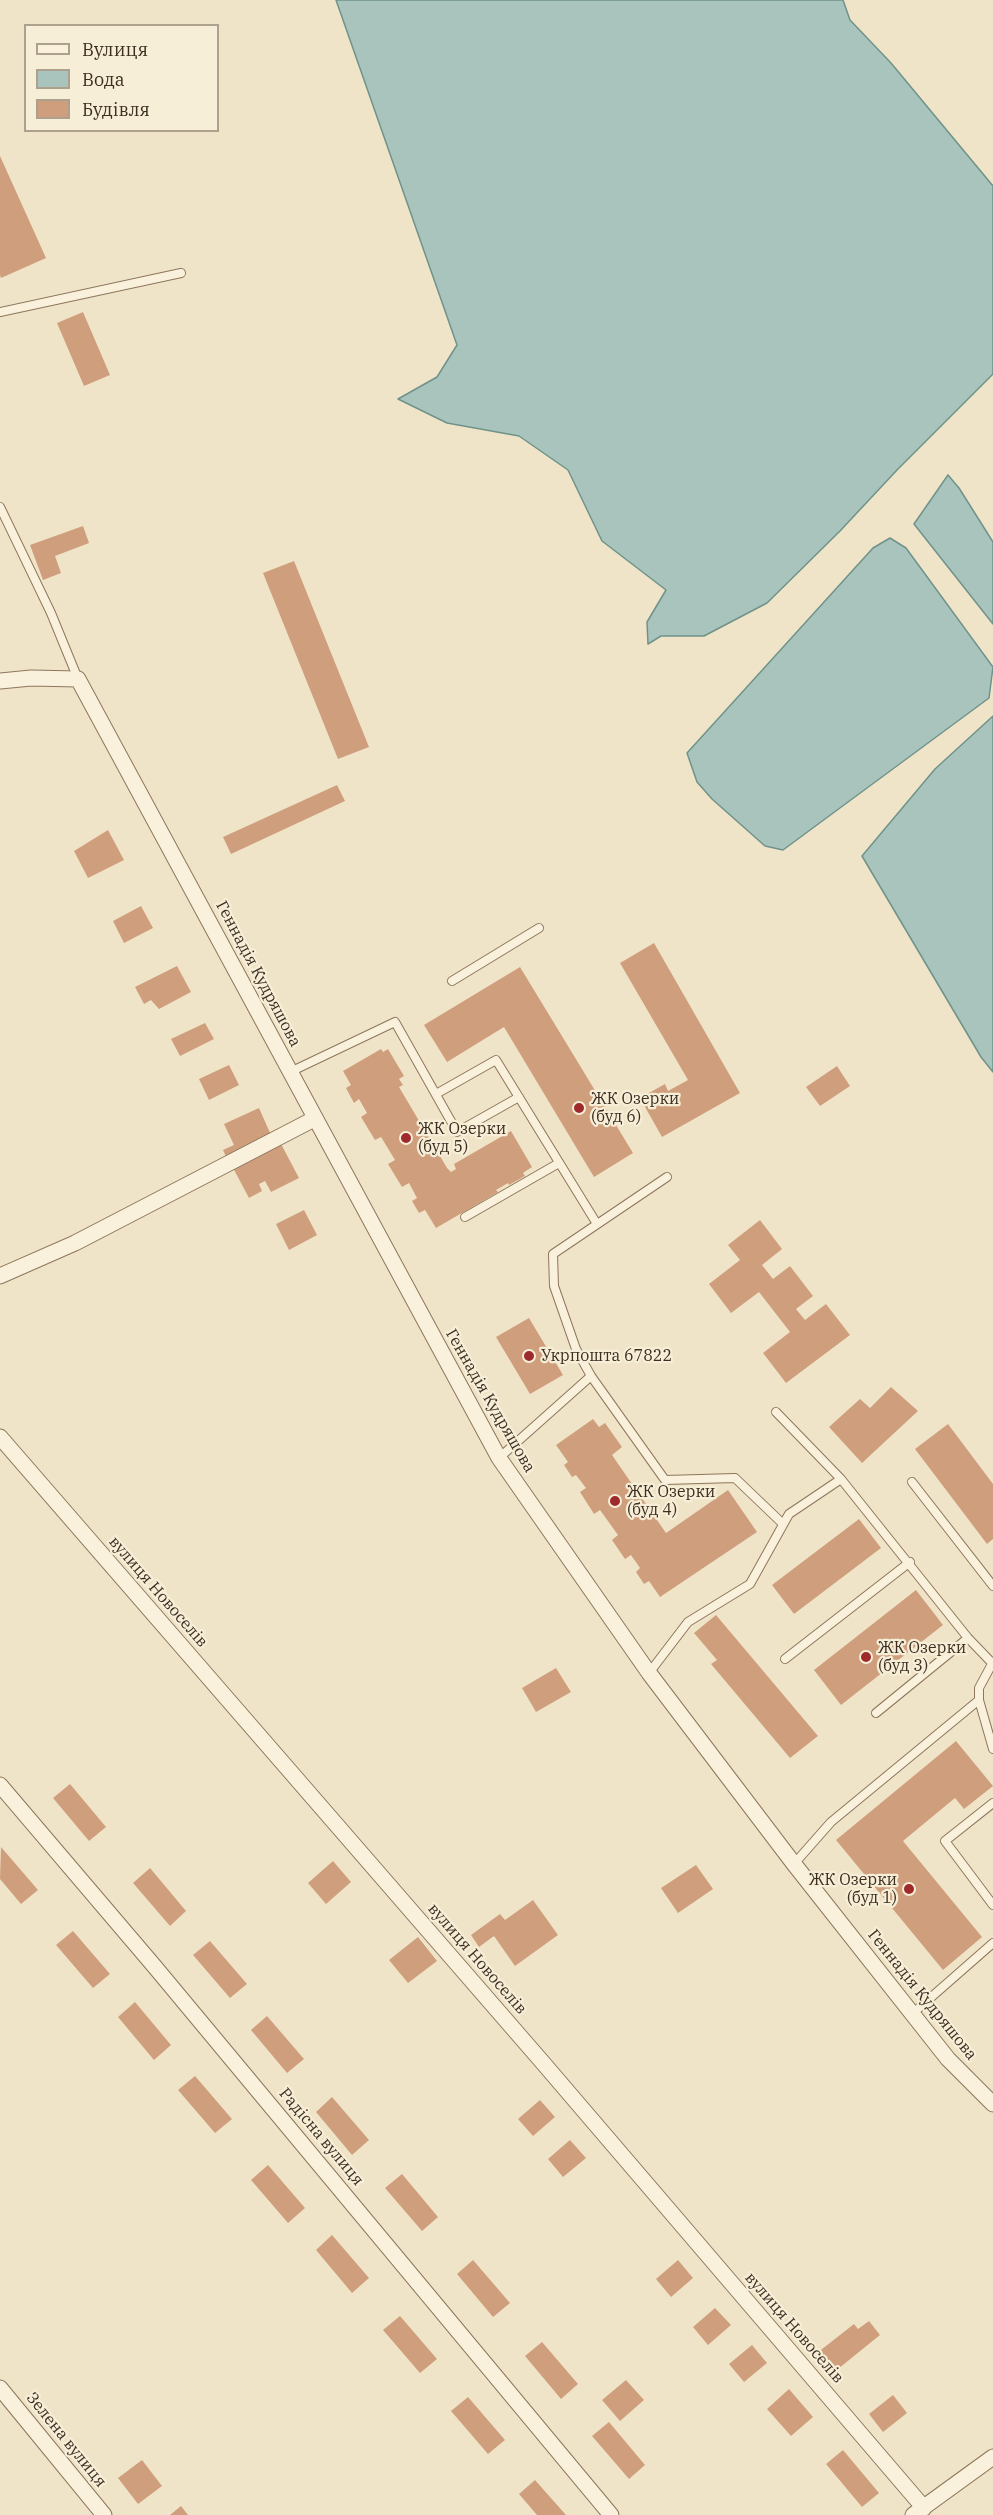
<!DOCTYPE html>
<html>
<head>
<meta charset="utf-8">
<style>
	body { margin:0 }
	#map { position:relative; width:993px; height:2515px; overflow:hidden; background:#f0e4c8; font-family:"IBM Plex Serif",serif }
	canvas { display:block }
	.legend { position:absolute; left:24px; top:24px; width:195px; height:108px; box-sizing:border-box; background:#f7eed8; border:2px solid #ada18e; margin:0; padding:8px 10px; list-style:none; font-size:18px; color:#3d2e20 }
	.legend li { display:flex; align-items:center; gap:12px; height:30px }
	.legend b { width:30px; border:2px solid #ada18e }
</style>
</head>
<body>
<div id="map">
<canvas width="993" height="2515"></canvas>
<ul class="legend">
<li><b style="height:8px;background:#faf1dc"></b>Вулиця</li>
<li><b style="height:16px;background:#a9c4bc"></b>Вода</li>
<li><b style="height:16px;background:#cf9f7d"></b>Будівля</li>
</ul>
</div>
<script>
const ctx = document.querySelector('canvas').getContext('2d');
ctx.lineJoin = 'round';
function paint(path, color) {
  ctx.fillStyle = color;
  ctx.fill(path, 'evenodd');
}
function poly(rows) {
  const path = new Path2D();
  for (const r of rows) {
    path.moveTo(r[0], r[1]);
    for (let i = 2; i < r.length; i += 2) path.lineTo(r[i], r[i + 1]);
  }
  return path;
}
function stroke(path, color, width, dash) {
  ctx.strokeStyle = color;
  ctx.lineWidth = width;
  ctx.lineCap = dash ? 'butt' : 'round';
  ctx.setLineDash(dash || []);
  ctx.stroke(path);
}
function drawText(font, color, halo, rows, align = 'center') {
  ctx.font = font + ' "IBM Plex Serif",serif';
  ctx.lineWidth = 4.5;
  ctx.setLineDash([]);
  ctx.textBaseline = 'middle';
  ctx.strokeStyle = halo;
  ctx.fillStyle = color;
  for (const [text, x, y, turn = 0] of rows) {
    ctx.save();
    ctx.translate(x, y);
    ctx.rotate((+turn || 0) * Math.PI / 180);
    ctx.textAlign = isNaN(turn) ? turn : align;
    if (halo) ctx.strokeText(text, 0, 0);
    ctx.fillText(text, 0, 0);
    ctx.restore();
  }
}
const water = poly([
	[336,0,843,0,850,20,891,63,993,186,993,374,897,470,840,531,767,603,704,636,661,636,648,644,647,622,666,590,602,541,568,470,519,436,447,423,398,399,437,377,457,345,336,0],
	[948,475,959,488,993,542,993,624,914,524,948,475],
	[890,538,906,548,993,667,989,698,783,850,765,846,712,799,697,782,687,753,873,548,890,538],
	[993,716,993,1072,981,1057,862,856,935,769,993,716]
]);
const building = poly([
	[0,156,46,258,1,278,0,275],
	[83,312,110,375,84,386,57,323],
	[83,526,89,543,55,556,61,573,43,580,30,545],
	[294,561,369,747,338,759,263,573],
	[337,785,345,801,231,854,223,837],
	[108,830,124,860,88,878,74,851],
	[141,906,153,928,124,943,113,921],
	[654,943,740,1093,662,1137,640,1098,665,1084,668,1091,688,1080,620,963],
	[177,966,191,992,159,1009,151,1000,144,1004,135,987],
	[520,967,633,1153,594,1177,504,1027,447,1062,424,1025],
	[205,1023,214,1039,180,1056,171,1039],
	[381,1049,383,1052,388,1049,404,1076,399,1079,403,1085,399,1087,447,1168,451,1172,456,1169,454,1164,511,1131,532,1167,523,1173,525,1176,509,1185,508,1183,496,1190,498,1192,436,1228,425,1210,419,1213,412,1201,417,1198,409,1183,402,1187,388,1164,395,1160,381,1137,375,1140,361,1117,367,1113,359,1099,354,1103,346,1088,351,1085,343,1071],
	[229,1065,239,1085,209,1100,199,1079],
	[837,1066,850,1086,820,1106,806,1087],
	[259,1108,271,1135,228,1161,223,1150,234,1145,224,1124],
	[280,1142,299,1178,271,1192,265,1181,259,1184,262,1191,249,1198,232,1166],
	[304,1210,317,1235,289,1250,276,1224],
	[760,1220,782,1249,762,1265,773,1279,790,1266,813,1296,796,1309,805,1320,826,1304,850,1335,786,1383,763,1353,790,1332,759,1292,731,1313,709,1284,740,1260,728,1245],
	[529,1318,563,1375,530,1394,496,1337],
	[891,1387,918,1411,862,1463,829,1427,860,1399,870,1408],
	[593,1419,599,1427,605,1423,622,1447,612,1455,666,1533,728,1490,757,1532,660,1597,649,1581,644,1584,636,1572,640,1568,631,1555,625,1559,612,1540,618,1535,600,1510,594,1514,580,1492,586,1488,576,1475,572,1477,564,1465,568,1462,556,1445],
	[948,1424,993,1484,993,1539,987,1544,915,1449],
	[859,1519,881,1548,794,1614,772,1585],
	[916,1590,943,1625,841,1705,814,1670],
	[716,1615,818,1736,790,1758,711,1664,717,1660,694,1633],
	[556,1668,571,1692,536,1712,522,1688],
	[956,1741,993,1786,964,1809,955,1798,903,1841,982,1937,943,1970,836,1840],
	[70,1784,106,1827,89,1841,53,1798],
	[1,1847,38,1890,21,1904,0,1879],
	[333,1861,351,1882,326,1904,308,1883],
	[696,1865,713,1889,678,1913,661,1888],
	[150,1868,186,1911,170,1926,133,1883],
	[533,1900,558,1935,515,1966,494,1936,479,1947,471,1935,500,1914,505,1920],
	[73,1931,110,1974,93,1988,56,1945],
	[418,1937,437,1961,408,1983,389,1960],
	[210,1941,247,1984,230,1998,193,1955],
	[135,2002,171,2045,154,2060,118,2017],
	[267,2016,304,2059,287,2073,251,2030],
	[195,2076,232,2119,215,2133,178,2090],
	[332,2097,369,2140,352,2155,316,2112],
	[540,2100,555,2117,533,2136,518,2119],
	[570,2140,586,2158,563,2177,548,2159],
	[268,2165,305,2208,288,2223,251,2180],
	[402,2174,438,2217,422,2231,385,2188],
	[332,2235,369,2278,352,2293,316,2250],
	[473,2260,510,2303,493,2317,457,2274],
	[678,2260,693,2278,671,2297,656,2279],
	[715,2308,731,2325,708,2345,693,2327],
	[400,2316,437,2359,420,2373,383,2330],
	[869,2321,880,2335,833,2373,817,2353,854,2324,858,2329],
	[542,2342,578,2384,561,2399,525,2356],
	[752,2345,767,2363,744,2382,729,2364],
	[626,2380,644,2400,620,2421,602,2400],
	[789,2389,813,2417,791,2436,767,2409],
	[893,2395,907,2413,883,2432,869,2414],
	[468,2397,505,2440,488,2454,451,2411],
	[609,2422,645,2465,629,2479,592,2436],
	[843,2450,879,2493,862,2507,826,2464],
	[142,2460,162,2486,138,2504,118,2478],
	[535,2480,566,2515,537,2515,519,2494],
	[181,2506,188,2515,170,2515]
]);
const lane = poly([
	[0,312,181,273],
	[0,507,51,613,78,679],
	[452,981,539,928],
	[290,1072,395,1022,457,1132,519,1097],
	[436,1094,496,1060,597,1224],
	[465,1217,559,1163],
	[591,1376,665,1480,735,1478,782,1523],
	[776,1412,841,1479,968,1638,992,1663],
	[499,1458,591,1376,576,1349,554,1286,553,1254,667,1177],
	[912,1482,993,1586],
	[785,1659,910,1562],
	[649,1673,688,1622,750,1584,789,1514,841,1479],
	[979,1700,993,1749],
	[876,1713,968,1638],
	[993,1803,945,1841,993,1905],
	[794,1864,831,1822,979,1700,979,1688,993,1662],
	[912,2014,993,1943]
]);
const street = poly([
	[0,681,31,678,78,679,499,1458,649,1673,794,1864,948,2059,993,2104],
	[0,1276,75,1243,314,1119],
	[0,1437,544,2064,924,2508],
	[0,1785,155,1967,611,2515],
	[0,2388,104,2515],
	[913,2515,993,2457]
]);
const markers = [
	[579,1108,6,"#9e2a2b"],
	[406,1138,6,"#9e2a2b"],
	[529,1356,6,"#9e2a2b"],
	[615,1501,6,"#9e2a2b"],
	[866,1657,6,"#9e2a2b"],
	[909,1889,6,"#9e2a2b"]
];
const streetNames = [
	["Геннадія Кудряшова",258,974,62],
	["Геннадія Кудряшова",490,1401,60],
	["вулиця Новоселів",158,1592,49],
	["вулиця Новоселів",477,1959,49],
	["Геннадія Кудряшова",922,1995,51],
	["Радісна вулиця",321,2137,50],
	["вулиця Новоселів",794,2328,49],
	["Зелена вулиця",66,2440,51]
];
const poiNames = [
	["ЖК Озерки",591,1099],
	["(буд 6)",591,1117],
	["ЖК Озерки",418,1129],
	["(буд 5)",418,1147],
	["Укрпошта 67822",541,1356],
	["ЖК Озерки",627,1492],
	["(буд 4)",627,1510],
	["ЖК Озерки",878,1648],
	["(буд 3)",878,1666],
	["ЖК Озерки",897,1880,"right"],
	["(буд 1)",897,1898,"right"]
];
paint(water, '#a9c4bc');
stroke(water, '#6f938a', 1.5);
paint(building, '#cf9f7d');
stroke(lane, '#8d765c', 10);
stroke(street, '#8d765c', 17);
stroke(lane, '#faf1dc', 8);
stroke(street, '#faf1dc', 15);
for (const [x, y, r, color] of markers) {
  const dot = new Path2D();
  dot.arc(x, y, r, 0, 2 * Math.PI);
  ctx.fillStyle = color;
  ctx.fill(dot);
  stroke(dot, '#f7eed8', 2);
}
drawText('16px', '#3d2e20', '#f7eed8', streetNames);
drawText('16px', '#3d2e20', '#f7eed8', poiNames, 'left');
</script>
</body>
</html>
